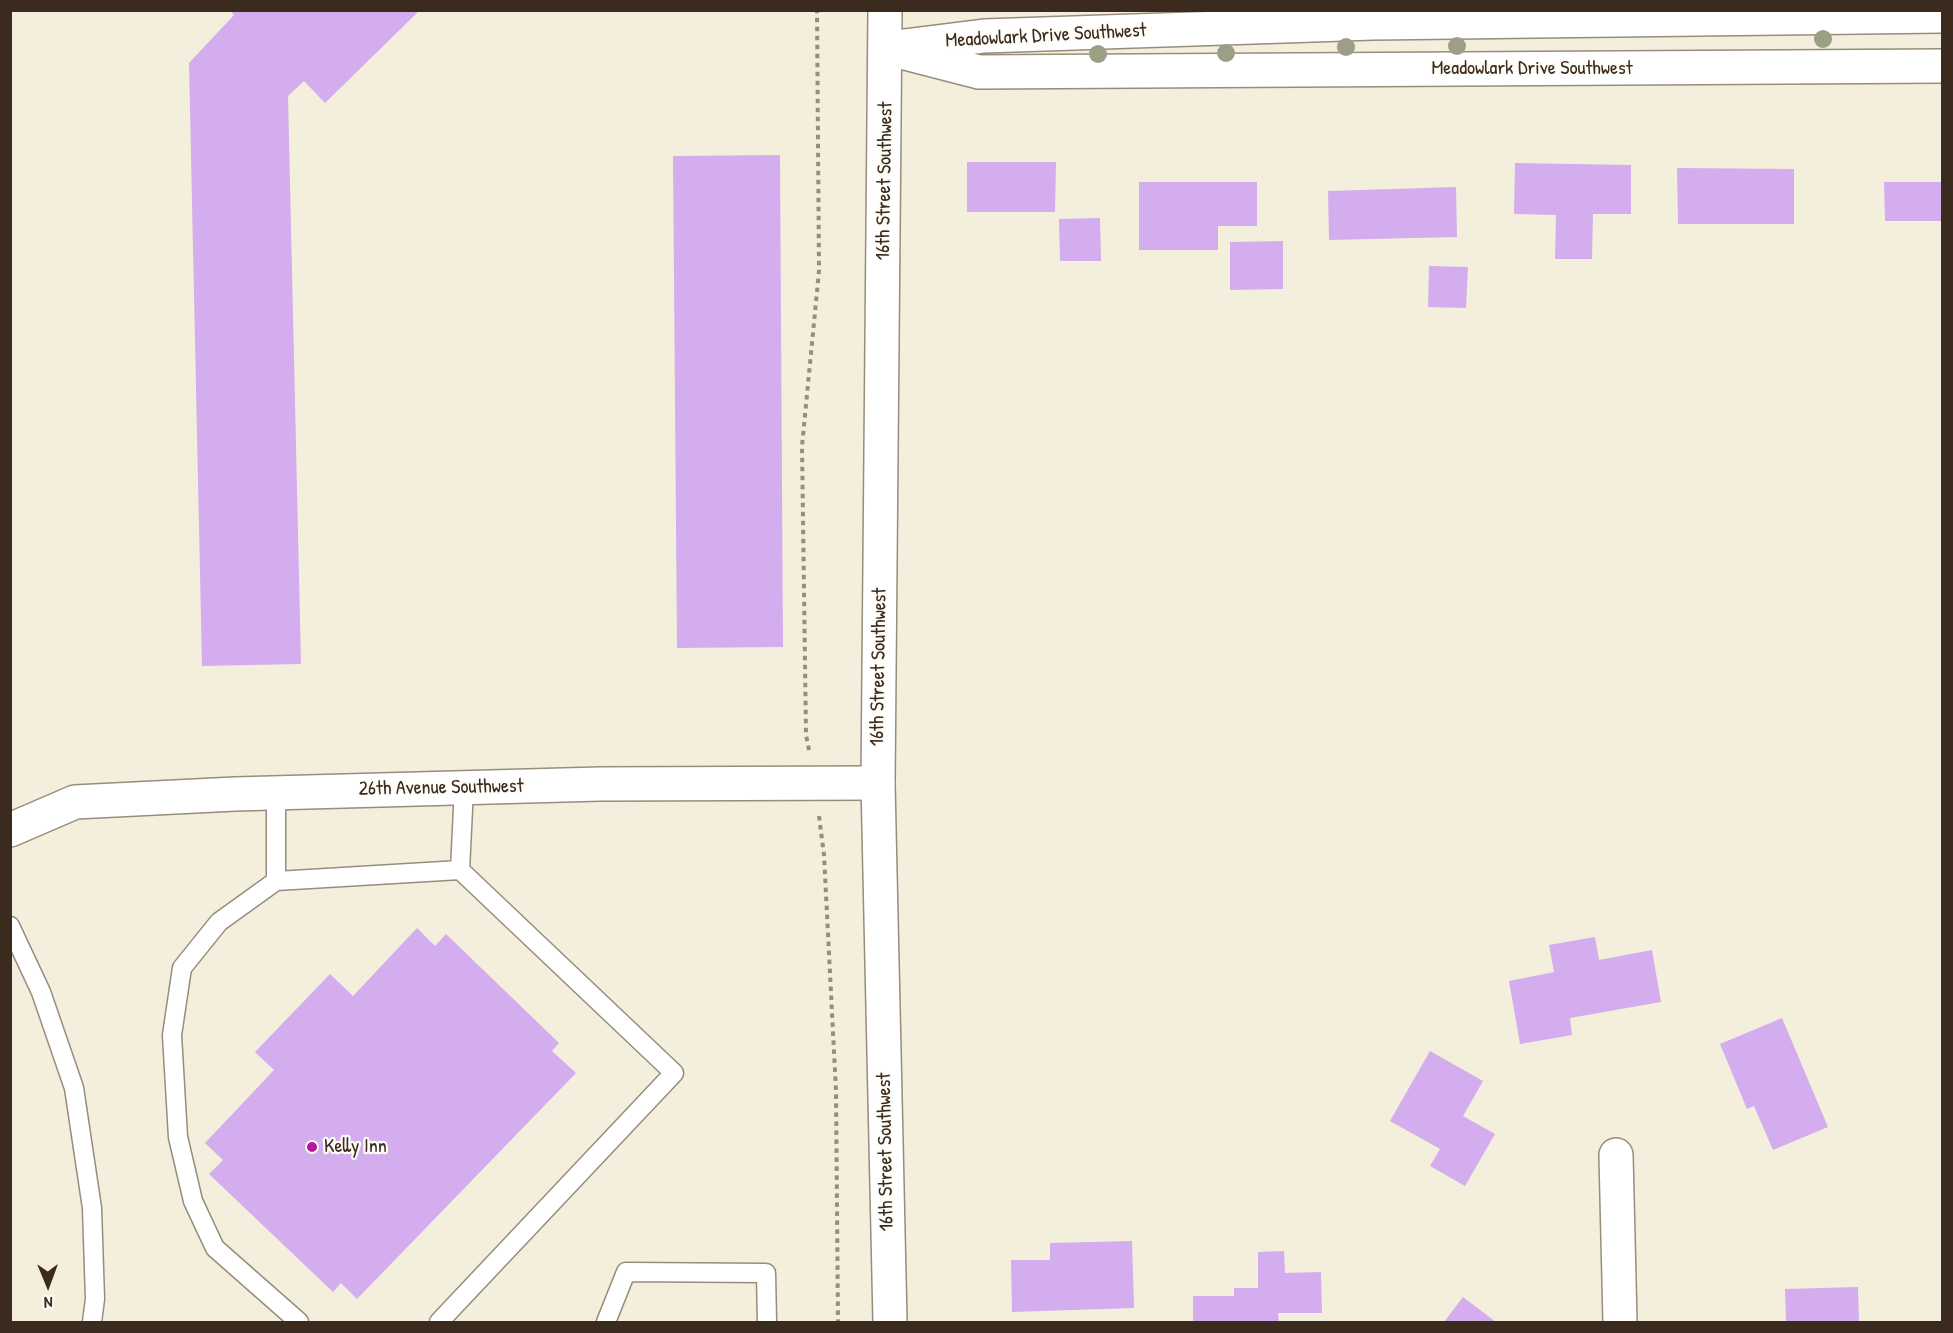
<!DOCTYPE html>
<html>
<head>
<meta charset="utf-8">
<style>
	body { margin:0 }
	#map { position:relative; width:1953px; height:1333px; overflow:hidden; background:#f4efdc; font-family:"Patrick Hand",sans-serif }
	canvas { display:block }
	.frame { position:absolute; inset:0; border:12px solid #3b2a1e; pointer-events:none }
	.north { position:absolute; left:18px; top:1255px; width:60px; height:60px; -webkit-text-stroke:4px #fdfcf7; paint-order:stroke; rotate:179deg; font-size:16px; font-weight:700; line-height:24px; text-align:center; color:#3b2a1e }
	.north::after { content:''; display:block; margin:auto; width:21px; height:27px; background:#3b2a1e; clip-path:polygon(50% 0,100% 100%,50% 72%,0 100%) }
</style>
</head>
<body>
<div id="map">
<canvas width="1953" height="1333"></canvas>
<div class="frame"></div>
<div class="north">N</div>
</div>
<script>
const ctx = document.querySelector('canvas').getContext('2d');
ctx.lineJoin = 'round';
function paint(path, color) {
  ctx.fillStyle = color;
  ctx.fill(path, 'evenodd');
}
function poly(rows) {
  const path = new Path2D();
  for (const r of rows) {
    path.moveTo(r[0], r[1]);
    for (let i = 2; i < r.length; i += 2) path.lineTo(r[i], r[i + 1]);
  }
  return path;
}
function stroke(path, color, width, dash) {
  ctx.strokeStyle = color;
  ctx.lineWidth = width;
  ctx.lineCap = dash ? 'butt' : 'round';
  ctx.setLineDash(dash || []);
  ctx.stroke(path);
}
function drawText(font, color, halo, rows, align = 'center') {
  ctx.font = font + ' "Patrick Hand",sans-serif';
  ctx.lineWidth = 4.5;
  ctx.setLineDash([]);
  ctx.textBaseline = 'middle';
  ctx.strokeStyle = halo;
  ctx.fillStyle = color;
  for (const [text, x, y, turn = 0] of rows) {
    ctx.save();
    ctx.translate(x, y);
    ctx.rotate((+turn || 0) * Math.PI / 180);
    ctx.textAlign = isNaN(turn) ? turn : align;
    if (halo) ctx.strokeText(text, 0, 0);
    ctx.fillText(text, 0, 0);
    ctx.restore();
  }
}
const building = poly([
	[229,10,420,10,325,103,304,81,288,96,301,664,202,666,189,63,234,15],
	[780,155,783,647,677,648,673,156],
	[967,162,1056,162,1055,212,967,212],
	[1515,163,1631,165,1631,214,1593,214,1592,259,1555,259,1556,215,1514,214],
	[1677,168,1794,169,1794,224,1678,224],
	[1139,182,1257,182,1257,226,1218,226,1218,250,1139,250],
	[1884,182,1942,182,1942,221,1885,221],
	[1456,187,1457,237,1329,240,1328,191],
	[1100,218,1101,261,1060,261,1059,219],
	[1283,241,1283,289,1230,290,1230,242],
	[1429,266,1468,267,1466,308,1428,307],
	[417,928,435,946,446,934,559,1043,552,1051,576,1073,357,1299,341,1283,333,1292,209,1174,223,1160,205,1143,274,1070,255,1052,330,974,353,996],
	[1595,937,1599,960,1652,950,1661,1002,1570,1018,1572,1035,1520,1044,1509,981,1554,972,1549,945],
	[1782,1018,1828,1127,1773,1150,1754,1106,1747,1109,1720,1044],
	[1430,1051,1483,1081,1463,1116,1495,1134,1465,1186,1430,1166,1440,1149,1390,1121],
	[1132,1241,1134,1308,1012,1312,1011,1260,1050,1260,1050,1243],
	[1284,1251,1285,1273,1321,1272,1322,1313,1278,1313,1279,1322,1193,1322,1193,1296,1234,1296,1234,1288,1258,1288,1258,1252],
	[1858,1287,1859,1322,1786,1322,1785,1289],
	[1463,1297,1496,1322,1444,1322]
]);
const path = poly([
	[809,750,806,735,802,446,819,271,817,10],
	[819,816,824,855,836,1091,838,1322]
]);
const lane = poly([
	[276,792,276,881,219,922,182,968,172,1035,178,1137,193,1201,215,1248,299,1322],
	[276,881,460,870],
	[10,926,41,992,74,1088,92,1208,95,1299,92,1322],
	[439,1322,674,1073,460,870,464,788],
	[606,1322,626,1272,766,1273,767,1322]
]);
const street = poly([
	[904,46,984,36,1373,23,1942,16],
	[886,48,979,72,1942,66],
	[10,830,75,802,235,794,600,784,878,783],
	[1616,1155,1620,1322]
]);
const secondary = poly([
	[885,10,878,783,890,1322]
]);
const trees = [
	[1823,39],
	[1457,46],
	[1346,47],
	[1226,53],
	[1098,54]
];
const markers = [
	[312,1147,6,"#b5179e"]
];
const streetNames = [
	["Meadowlark Drive Southwest",1046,36,-3],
	["Meadowlark Drive Southwest",1532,69],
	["16th Street Southwest",885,181,-89],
	["16th Street Southwest",879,667,-89],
	["26th Avenue Southwest",441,788,-1],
	["16th Street Southwest",886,1152,-91]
];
const poiNames = [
	["Kelly Inn",324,1147]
];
paint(building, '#d3aded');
stroke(lane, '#988c7d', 21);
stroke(street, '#988c7d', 36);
stroke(secondary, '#988c7d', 36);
stroke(path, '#988c7d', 4, [4.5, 4.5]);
stroke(lane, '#fff', 18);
stroke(street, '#fff', 33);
stroke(secondary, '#fff', 33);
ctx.fillStyle = '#9c9e85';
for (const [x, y] of trees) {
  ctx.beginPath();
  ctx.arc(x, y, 9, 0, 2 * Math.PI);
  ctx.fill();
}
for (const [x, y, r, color] of markers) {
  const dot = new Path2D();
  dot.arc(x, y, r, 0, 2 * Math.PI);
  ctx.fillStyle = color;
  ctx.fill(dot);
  stroke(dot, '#fdfcf7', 2);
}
drawText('20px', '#3b2a1e', '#fdfcf7', streetNames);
drawText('20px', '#3b2a1e', '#fdfcf7', poiNames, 'left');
</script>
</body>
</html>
